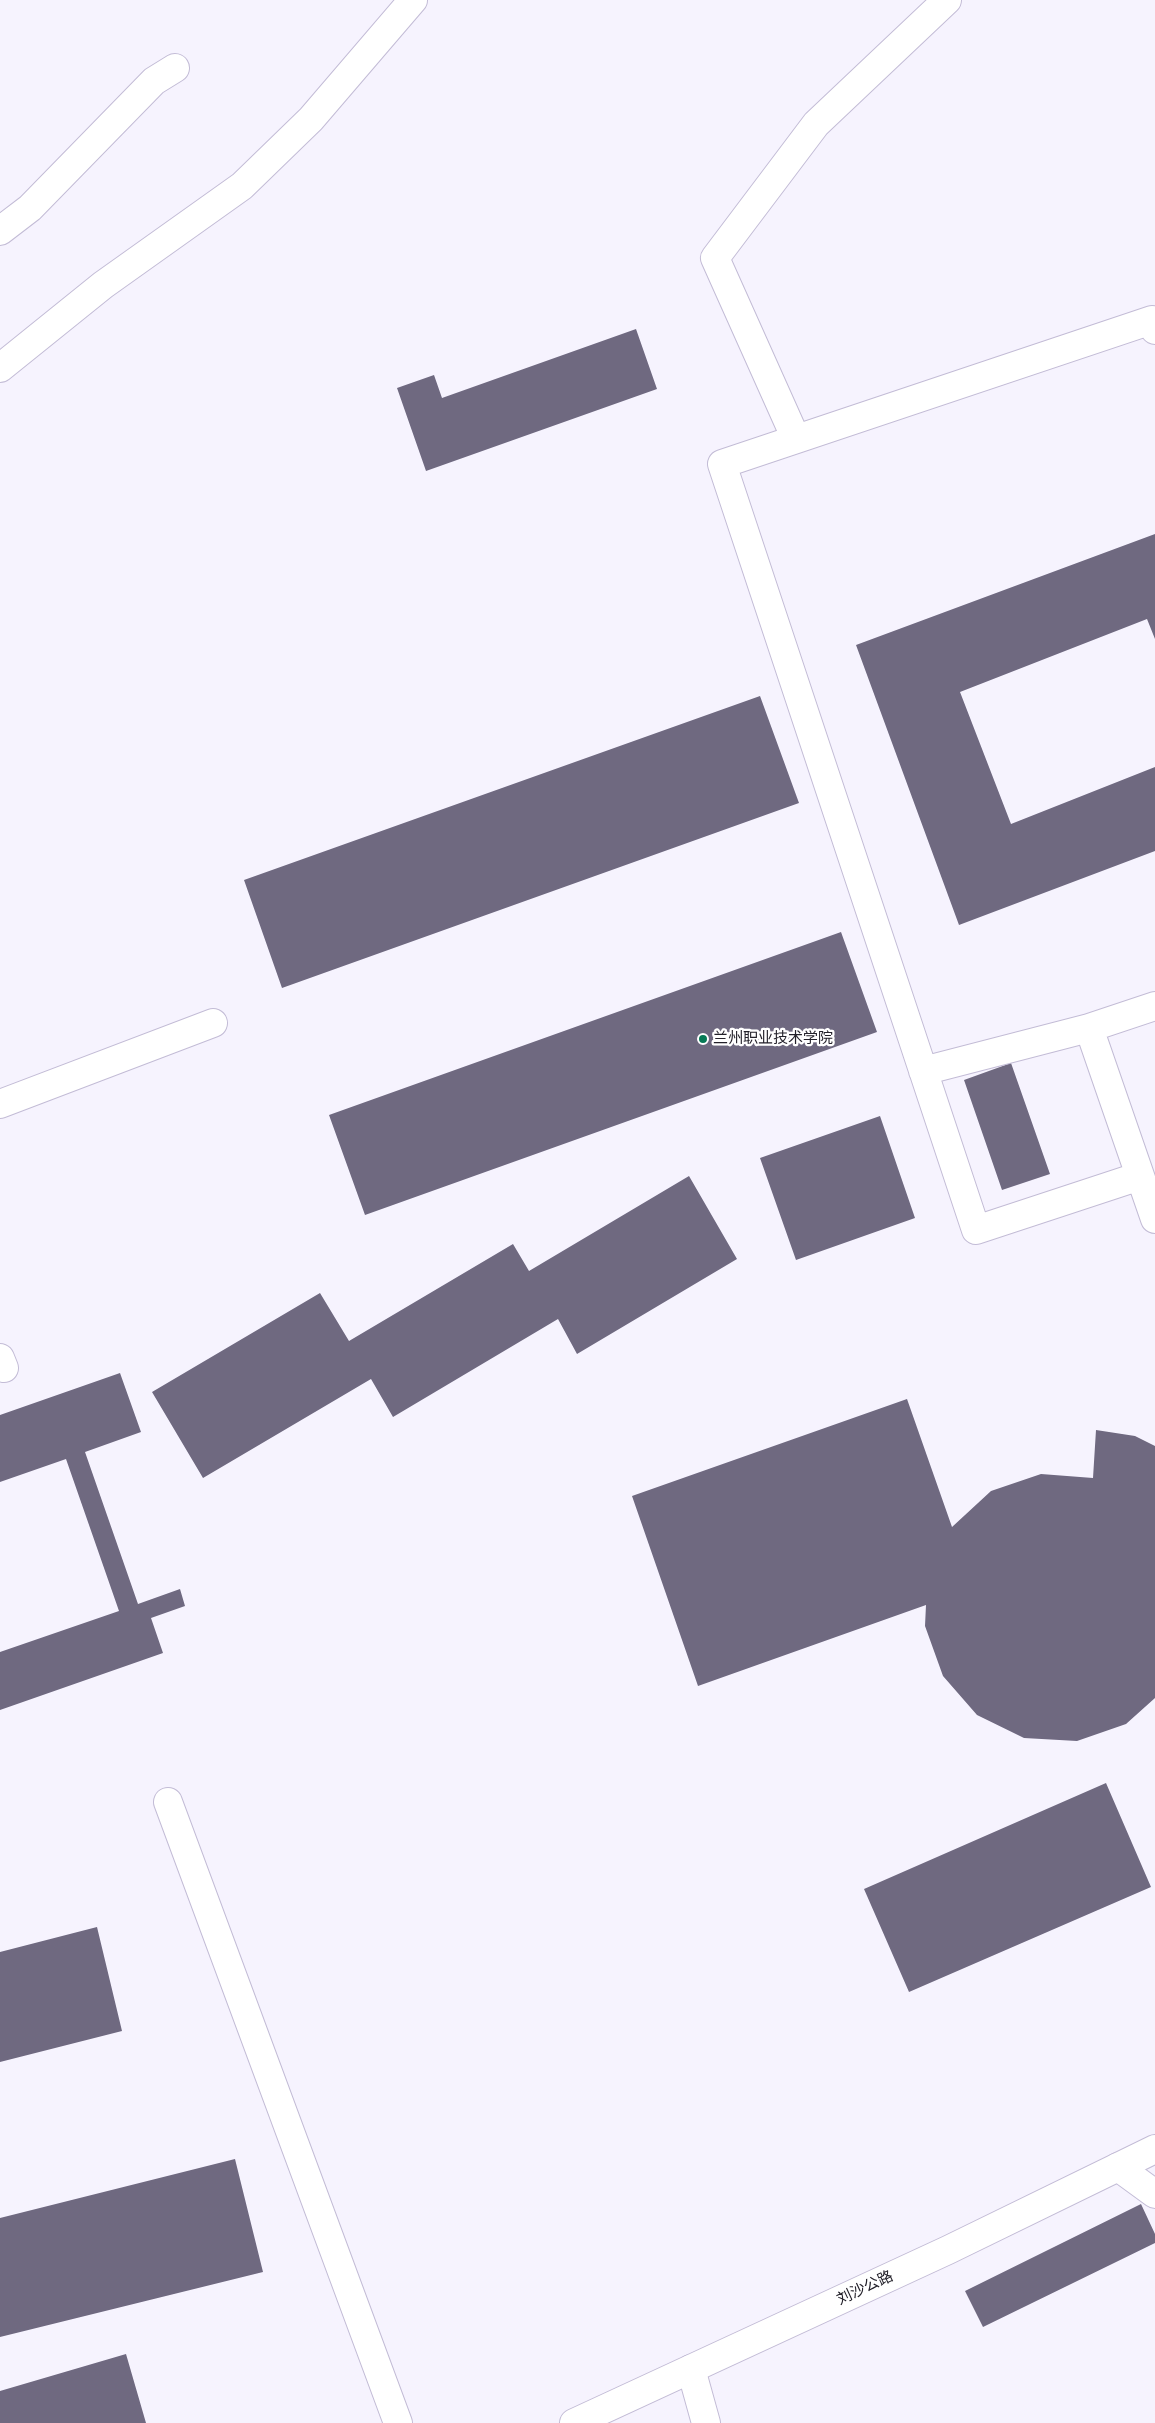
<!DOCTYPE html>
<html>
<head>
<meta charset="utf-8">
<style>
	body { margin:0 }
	canvas { display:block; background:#f6f3fe }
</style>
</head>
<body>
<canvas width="1155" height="2423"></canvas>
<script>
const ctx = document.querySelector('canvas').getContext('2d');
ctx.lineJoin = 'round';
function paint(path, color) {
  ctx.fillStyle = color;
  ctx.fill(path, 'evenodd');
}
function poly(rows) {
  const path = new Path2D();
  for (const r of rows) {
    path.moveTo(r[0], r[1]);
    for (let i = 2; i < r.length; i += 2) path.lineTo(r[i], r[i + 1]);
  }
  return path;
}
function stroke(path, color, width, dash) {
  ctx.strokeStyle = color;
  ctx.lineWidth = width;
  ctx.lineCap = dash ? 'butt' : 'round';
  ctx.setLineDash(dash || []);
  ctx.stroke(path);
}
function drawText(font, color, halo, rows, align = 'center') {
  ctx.font = font + ' Montserrat,"Noto Sans SC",sans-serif';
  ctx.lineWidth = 4.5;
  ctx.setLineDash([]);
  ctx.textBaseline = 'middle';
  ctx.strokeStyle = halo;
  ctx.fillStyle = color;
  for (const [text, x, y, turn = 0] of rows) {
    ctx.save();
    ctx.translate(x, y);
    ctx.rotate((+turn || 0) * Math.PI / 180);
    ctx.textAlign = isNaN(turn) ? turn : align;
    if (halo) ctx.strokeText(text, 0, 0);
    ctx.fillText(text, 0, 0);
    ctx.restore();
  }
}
const building = poly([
	[636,329,657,389,426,471,397,388,434,375,442,398],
	[1155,534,1155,639,1147,619,960,692,1011,824,1155,767,1155,851,959,925,856,645],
	[760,696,799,803,282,988,244,880],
	[841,932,877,1032,365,1215,329,1115],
	[1011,1063,1050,1174,1002,1190,964,1080],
	[880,1116,915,1218,796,1260,760,1158],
	[689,1176,737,1259,577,1354,558,1319,393,1417,371,1379,203,1478,152,1392,320,1293,349,1341,513,1244,529,1271],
	[120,1373,141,1432,85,1452,138,1604,180,1589,185,1606,151,1618,163,1653,0,1710,0,1652,119,1611,66,1459,0,1482,0,1415],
	[907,1399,952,1527,991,1491,1041,1474,1093,1478,1096,1430,1135,1436,1155,1446,1155,1698,1126,1724,1077,1741,1024,1738,977,1715,943,1676,925,1626,926,1605,698,1686,632,1496],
	[1106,1783,1151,1887,909,1992,864,1889],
	[97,1927,122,2031,0,2062,0,1952],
	[235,2159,263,2272,0,2337,0,2218],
	[1141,2204,1155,2234,1155,2243,983,2327,965,2291],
	[126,2354,146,2423,0,2423,0,2391]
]);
const minor = poly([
	[0,231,30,208,154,81,175,68],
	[0,368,103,285,242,186,311,119,413,0],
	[796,439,715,258,816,124,947,0],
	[1089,1028,1155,1219],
	[923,1071,1089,1028,1155,1006],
	[0,1104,213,1023],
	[1140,1176,976,1230,722,464,1152,320,1155,330],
	[0,1358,4,1368],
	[168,1802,398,2423],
	[1118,2167,1155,2194],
	[691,2369,706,2423]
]);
const major = poly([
	[574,2423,948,2250,1155,2149]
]);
const markers = [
	[703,1039,5,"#077a56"]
];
const poiNames = [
	["兰州职业技术学院",713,1039]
];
const streetNames = [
	["刘沙公路",865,2288,-25]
];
paint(building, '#6f6980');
stroke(minor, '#c3bcd6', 30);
stroke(major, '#c3bcd6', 30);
stroke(minor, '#fff', 28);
stroke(major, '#fff', 28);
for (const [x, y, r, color] of markers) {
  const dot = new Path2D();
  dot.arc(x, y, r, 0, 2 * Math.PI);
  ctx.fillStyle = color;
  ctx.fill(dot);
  stroke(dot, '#fff', 2);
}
drawText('15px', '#23212a', '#fff', poiNames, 'left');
drawText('15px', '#23212a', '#fff', streetNames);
</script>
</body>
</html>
